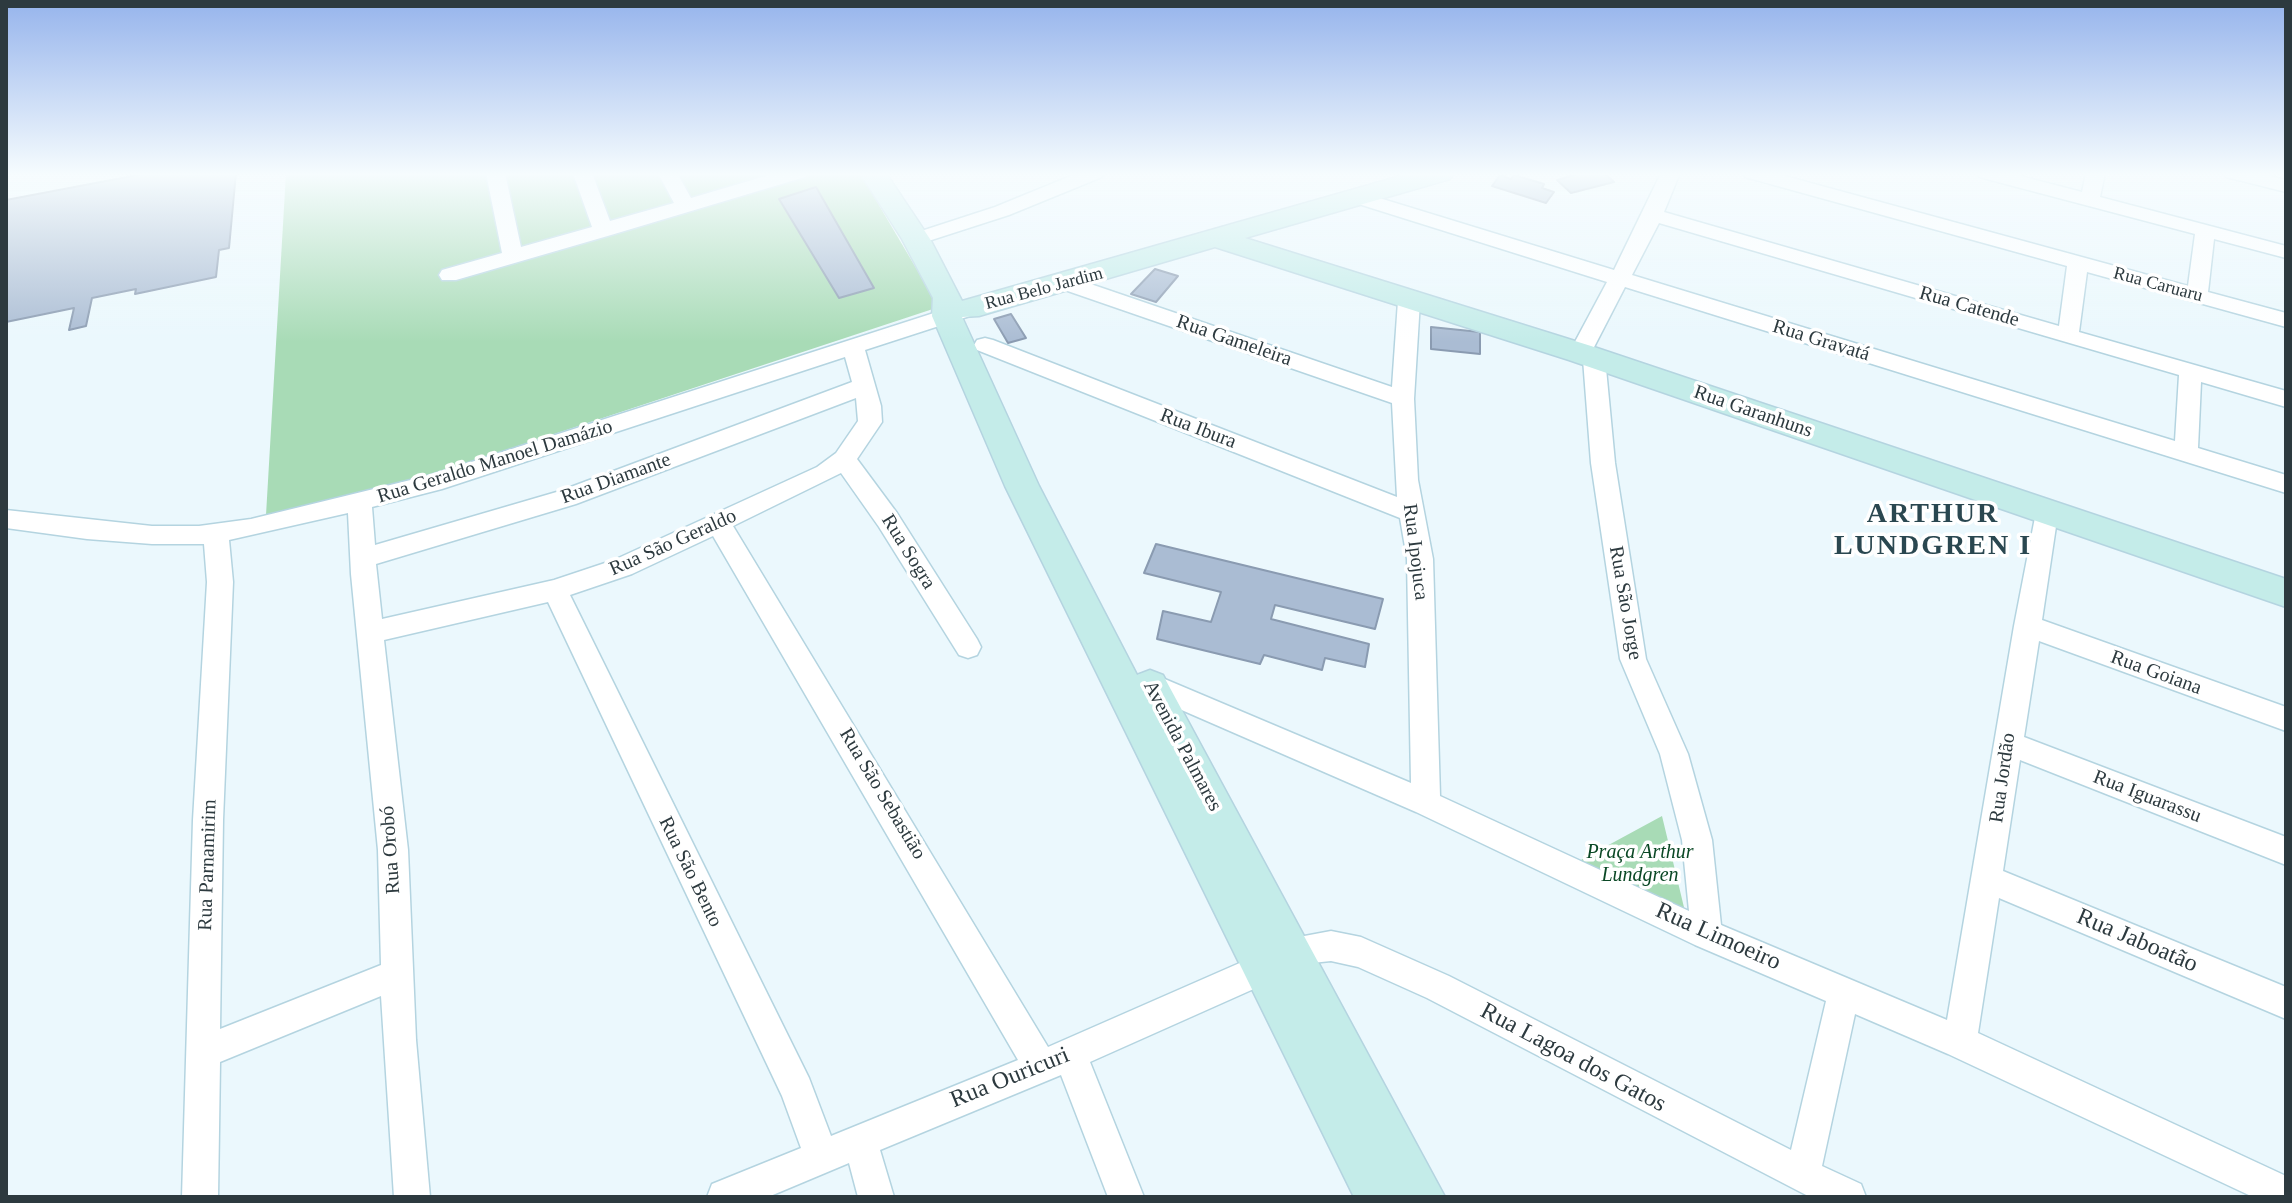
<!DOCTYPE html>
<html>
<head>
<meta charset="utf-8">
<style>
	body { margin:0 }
	#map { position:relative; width:2292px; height:1203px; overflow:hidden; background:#ebf8fd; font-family:Georgia,serif }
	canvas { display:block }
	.frame { position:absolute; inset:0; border:8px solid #2d3a3f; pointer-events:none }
</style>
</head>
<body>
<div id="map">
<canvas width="2292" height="1203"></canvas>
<div class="frame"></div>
</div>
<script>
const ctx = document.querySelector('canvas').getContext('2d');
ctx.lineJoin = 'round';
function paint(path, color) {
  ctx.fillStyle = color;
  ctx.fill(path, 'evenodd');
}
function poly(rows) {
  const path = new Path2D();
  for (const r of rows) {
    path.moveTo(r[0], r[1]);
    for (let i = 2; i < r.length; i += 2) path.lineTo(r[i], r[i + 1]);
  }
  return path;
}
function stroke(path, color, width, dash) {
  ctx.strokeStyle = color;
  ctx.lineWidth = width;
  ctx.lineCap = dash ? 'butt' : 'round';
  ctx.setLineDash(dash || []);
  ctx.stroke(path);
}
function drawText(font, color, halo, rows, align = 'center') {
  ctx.font = font + ' Georgia,serif';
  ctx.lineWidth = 7;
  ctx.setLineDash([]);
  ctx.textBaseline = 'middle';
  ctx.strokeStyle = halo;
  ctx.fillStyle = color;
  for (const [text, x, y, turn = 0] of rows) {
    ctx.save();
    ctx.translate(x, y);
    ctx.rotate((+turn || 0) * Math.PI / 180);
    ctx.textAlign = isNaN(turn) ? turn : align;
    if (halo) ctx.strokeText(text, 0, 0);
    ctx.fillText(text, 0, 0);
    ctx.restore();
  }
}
const green = poly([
	[286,173,860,173,939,307,433,474,266,515],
	[1662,816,1688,924,1568,867]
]);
const building = poly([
	[148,173,236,173,229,248,219,250,216,277,135,294,136,289,92,298,86,326,69,330,74,308,6,322,6,200,148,173],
	[1580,173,1604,173,1614,182,1571,193,1557,180,1580,173],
	[1500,175,1511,179,1514,175,1544,184,1542,188,1554,192,1546,203,1492,186,1500,175],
	[816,187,874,288,839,298,779,199,816,187],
	[1155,269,1178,276,1156,302,1131,294,1155,269],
	[1011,314,1026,338,1008,343,994,319,1011,314],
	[1431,327,1480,332,1480,354,1431,349,1431,327],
	[1156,544,1383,599,1375,629,1275,605,1271,619,1369,644,1365,667,1325,658,1322,670,1264,655,1260,664,1157,639,1163,611,1211,622,1221,592,1144,573,1156,544]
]);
const street = poly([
	[486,173,505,173,521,247,592,227,573,173,592,173,610,221,674,203,658,173,677,173,691,198,776,173,807,173,805,177,611,235,456,280,442,280,439,275,442,270,502,253,486,173],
	[1078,173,1104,173,1102,177,1009,215,916,245,906,239,909,235,995,207,1078,173],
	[1661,173,1680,173,1664,212,2059,326,2067,266,1745,177,1743,173,1774,173,2188,286,2195,234,1979,177,1977,173,2009,173,2082,192,2086,173,2105,173,2100,197,2286,246,2286,258,2214,239,2208,292,2286,313,2286,327,2087,272,2079,332,2286,391,2286,407,2201,382,2198,448,2286,475,2286,493,1625,287,1592,351,1602,353,1605,358,1615,463,1646,659,1688,754,1712,840,1721,925,1947,1020,2014,626,2037,507,2046,504,2055,507,2058,513,2042,620,2286,707,2286,731,2039,641,2024,737,2286,837,2286,865,2020,760,2003,871,2286,987,2286,1019,1999,898,1978,1033,2286,1176,2286,1197,2253,1197,1948,1054,1855,1014,1822,1166,1861,1184,1866,1197,1810,1197,1427,998,1358,967,1331,961,1312,963,1090,1062,1144,1197,1108,1197,1061,1075,880,1150,894,1197,858,1197,849,1163,768,1197,707,1197,712,1184,801,1148,782,1096,548,602,384,640,408,850,416,1040,430,1197,394,1197,381,996,220,1062,218,1197,182,1197,193,820,207,582,204,544,152,544,87,539,6,528,6,510,152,526,199,526,251,519,431,475,968,302,976,304,979,309,976,314,865,350,881,406,882,422,857,459,897,513,977,639,981,647,977,655,968,658,959,655,879,527,841,473,733,526,1048,1047,1299,937,1331,931,1361,937,1449,976,1791,1150,1826,1001,1695,945,1416,812,1138,691,1134,683,1138,675,1148,672,1411,783,1407,559,1400,518,977,350,974,345,977,340,985,338,993,340,1397,497,1392,403,1059,288,1056,283,1059,278,1073,278,1392,387,1398,301,1402,296,1416,296,1420,301,1414,399,1418,480,1433,559,1440,796,1689,911,1682,840,1660,754,1620,659,1591,463,1583,359,1572,358,1569,353,1607,282,1349,201,1346,197,1356,191,1363,193,1614,270,1661,173],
	[1659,223,2179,375,2175,441,1632,275,1659,223],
	[845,357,852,382,560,491,375,545,372,507,442,489,845,357],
	[856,398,858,421,836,453,817,467,614,560,554,580,382,619,376,564,576,504,856,398],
	[348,513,351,574,378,850,381,965,220,1029,223,820,233,582,229,540,348,513],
	[713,536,1018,1060,831,1136,809,1078,570,595,632,574,713,536],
	[2224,173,2257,173,2286,180,2286,192,2226,177,2224,173]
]);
const secondary = poly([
	[860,173,886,173,930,239,962,301,1411,173,1454,173,1450,179,1245,238,1591,346,2286,579,2286,607,1569,360,1215,247,979,316,962,317,1039,486,1137,675,1150,670,1163,675,1445,1197,1354,1197,1005,486,932,316,933,298,902,239,860,173]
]);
const farStreetnames = [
	["Rua Caruaru",2158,285,15],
	["Rua Belo Jardim",1044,289,-15]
];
const streetNames = [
	["Rua Catende",1969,307,16],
	["Rua Gameleira",1234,341,19],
	["Rua Gravatá",1821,341,17],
	["Rua Garanhuns",1753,412,19],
	["Rua Ibura",1198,429,21],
	["Rua Geraldo Manoel Damázio",495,462,-17],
	["Rua Diamante",616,479,-20],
	["Rua São Geraldo",673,543,-24],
	["Rua Sogra",908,552,58],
	["Rua Ipojuca",1415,552,83],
	["Rua São Jorge",1625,603,80],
	["Rua Goiana",2156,673,20],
	["Avenida Palmares",1182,746,62],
	["Rua Jordão",2003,778,-82],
	["Rua São Sebastião",882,794,59],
	["Rua Iguarassu",2147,797,21],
	["Rua Orobó",391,850,-94],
	["Rua Parnamirim",208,865,-88],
	["Rua São Bento",690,872,64]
];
const parkNames = [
	["Praça Arthur",1640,853],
	["Lundgren",1640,876]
];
const nearStreetnames = [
	["Rua Limoeiro",1718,937,24],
	["Rua Jaboatão",2137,941,23],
	["Rua Lagoa dos Gatos",1573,1058,28],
	["Rua Ouricuri",1010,1078,-22]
];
const districtNames = [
	["ARTHUR",1933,515],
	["LUNDGREN I",1933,547]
];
paint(green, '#a8dbb6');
paint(building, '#aabcd3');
stroke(building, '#8a9bb1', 2);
stroke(street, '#b4d4e0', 3);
stroke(secondary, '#b4d4e0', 3);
paint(street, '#fff');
paint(secondary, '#c4ece9');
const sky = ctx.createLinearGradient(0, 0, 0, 342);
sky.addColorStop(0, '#96b4ec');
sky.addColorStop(0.51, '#f6fcfe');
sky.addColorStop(1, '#f6fcfe00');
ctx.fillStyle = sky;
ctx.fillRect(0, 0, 2292, 342);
drawText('18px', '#2d3a3f', '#fff', farStreetnames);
drawText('20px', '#2d3a3f', '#fff', streetNames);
drawText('italic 20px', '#0a4825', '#fff', parkNames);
drawText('24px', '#2d3a3f', '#fff', nearStreetnames);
ctx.letterSpacing = '2px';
drawText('bold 28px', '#2a4750', '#fff', districtNames);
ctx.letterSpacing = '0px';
</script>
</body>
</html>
